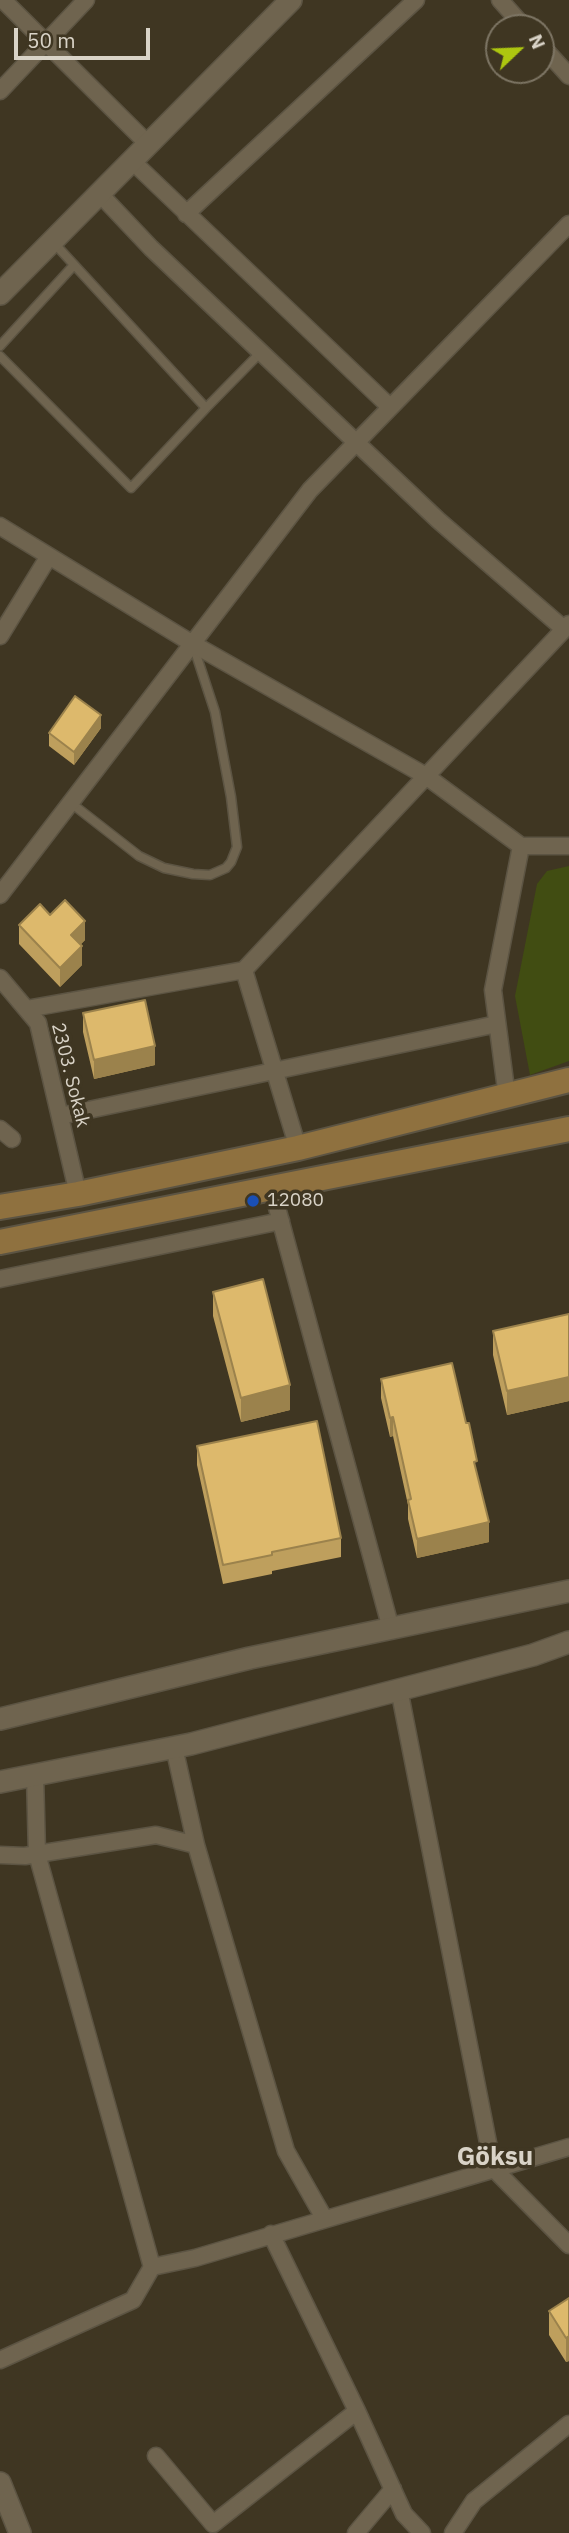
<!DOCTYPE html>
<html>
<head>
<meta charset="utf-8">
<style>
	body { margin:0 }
	#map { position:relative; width:569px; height:2533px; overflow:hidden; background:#3f3622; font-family:"IBM Plex Sans",sans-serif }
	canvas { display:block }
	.north { position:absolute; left:485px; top:14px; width:70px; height:70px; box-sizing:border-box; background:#3f3622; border:2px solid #7d7564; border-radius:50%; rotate:67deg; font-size:19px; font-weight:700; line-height:28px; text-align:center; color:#d9d3c7 }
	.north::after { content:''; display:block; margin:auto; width:24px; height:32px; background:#adc610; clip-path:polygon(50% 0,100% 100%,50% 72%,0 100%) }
	.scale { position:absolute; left:14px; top:28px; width:136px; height:32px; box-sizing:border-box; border:4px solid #d9d3c7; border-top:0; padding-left:9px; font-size:21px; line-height:24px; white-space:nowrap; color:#d9d3c7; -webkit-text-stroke:5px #3f3622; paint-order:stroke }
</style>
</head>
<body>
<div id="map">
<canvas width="569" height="2533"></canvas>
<div class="north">N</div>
<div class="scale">50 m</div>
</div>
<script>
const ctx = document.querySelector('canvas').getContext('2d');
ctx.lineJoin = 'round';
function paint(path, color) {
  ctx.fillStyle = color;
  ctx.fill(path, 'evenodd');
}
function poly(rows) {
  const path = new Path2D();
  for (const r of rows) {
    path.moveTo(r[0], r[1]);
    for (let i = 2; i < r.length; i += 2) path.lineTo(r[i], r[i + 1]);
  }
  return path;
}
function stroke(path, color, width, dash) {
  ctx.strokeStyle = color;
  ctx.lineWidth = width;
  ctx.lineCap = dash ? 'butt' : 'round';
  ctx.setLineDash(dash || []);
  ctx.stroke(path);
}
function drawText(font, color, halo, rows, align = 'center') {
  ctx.font = font + ' "IBM Plex Sans",sans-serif';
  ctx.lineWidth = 7;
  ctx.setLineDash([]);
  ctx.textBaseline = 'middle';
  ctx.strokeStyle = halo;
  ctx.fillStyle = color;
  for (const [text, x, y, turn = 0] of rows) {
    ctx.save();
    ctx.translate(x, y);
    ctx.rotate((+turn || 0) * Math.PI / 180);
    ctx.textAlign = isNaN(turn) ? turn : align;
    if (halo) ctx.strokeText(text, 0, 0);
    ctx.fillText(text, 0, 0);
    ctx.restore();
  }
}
const green = poly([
	[569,866,569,1061,530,1075,515,996,537,884,547,871]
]);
const lane = poly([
	[54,243,206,408,261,352],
	[0,346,74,265],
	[0,356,131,488,206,408],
	[71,803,139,856,164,868,193,874,210,875,226,868,231,862,237,847,231,797,215,712,193,645]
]);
const street = poly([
	[3,0,147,143],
	[500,0,525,28],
	[541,45,569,76],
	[0,91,86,0],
	[131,160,390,407],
	[99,193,151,248,438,520,564,629],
	[186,214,416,0],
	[0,526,193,644,426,776,521,846,493,990,507,1097],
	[0,636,49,556],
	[521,846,569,846],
	[0,895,310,490,569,224],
	[244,970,298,1148],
	[0,978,38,1023,78,1194],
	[26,1009,244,970,569,624],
	[60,1116,497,1024],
	[0,1129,12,1139],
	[272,1189,391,1629],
	[0,1279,281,1221],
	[399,1689,493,2168,569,2245],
	[174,1747,196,1845],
	[35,1775,37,1854,152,2267],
	[0,1855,25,1856,156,1835,196,1845,286,2151,324,2218],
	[271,2234,357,2411,404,2514,422,2533],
	[0,2360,133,2300,152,2267,195,2258,569,2147],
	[156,2456,213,2524,357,2411],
	[356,2533,393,2489],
	[453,2533,474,2501,569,2424]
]);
const secondary = poly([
	[0,294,291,0],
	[0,1719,250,1658,569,1591],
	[0,1782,191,1744,533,1655,569,1642],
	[0,2483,20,2533]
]);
const primary = poly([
	[0,1207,78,1194,298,1148,569,1080],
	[0,1242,569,1129]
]);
const wall = poly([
	[101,728,74,765,49,746,49,733],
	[50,915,85,940,81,944,82,965,60,987,19,944,19,925],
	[83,1013,155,1065,94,1079,83,1032],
	[213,1292,290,1410,241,1422,213,1316],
	[569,1314,569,1401,507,1415,493,1355,493,1331],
	[381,1379,477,1476,489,1542,417,1558,408,1519,408,1505,393,1436,390,1437,381,1398],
	[197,1446,341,1538,341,1557,272,1571,272,1574,223,1584,197,1465],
	[569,2298,569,2361,566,2362,549,2335,549,2311]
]);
const shadedWall = poly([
	[101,715,101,728,74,765,74,752],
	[85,921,85,940,71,954,71,935],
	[82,946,82,965,60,987,60,968],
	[155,1046,155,1065,94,1079,94,1060],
	[569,1377,569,1401,507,1415,507,1391],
	[290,1385,290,1410,241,1422,241,1398],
	[393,1417,393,1436,390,1437,390,1418],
	[489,1522,489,1542,417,1558,417,1539],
	[569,2336,569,2361,566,2362,566,2338]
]);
const building = poly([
	[75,696,101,715,74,752,49,733,75,696],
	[65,900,85,921,71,935,82,946,60,968,19,925,40,904,50,915,65,900],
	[145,1000,155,1046,94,1060,83,1013,145,1000],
	[263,1279,290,1385,241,1398,213,1292,263,1279],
	[569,1314,569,1377,507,1391,493,1331,569,1314],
	[452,1363,466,1423,469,1423,477,1461,474,1462,489,1522,417,1539,408,1500,411,1499,393,1417,390,1418,381,1379,452,1363],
	[317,1421,341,1538,272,1552,272,1555,223,1565,197,1446,317,1421],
	[569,2298,569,2336,566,2338,549,2311,569,2298]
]);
const markers = [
	[253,1201,7,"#1a4fb4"]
];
const streetNames = [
	["2303. Sokak",70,1075,76]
];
const poiNames = [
	["12080",267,1201]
];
const districtNames = [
	["Göksu",495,2157]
];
paint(green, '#414d12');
stroke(lane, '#5c5443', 11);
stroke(street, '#5c5443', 19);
stroke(secondary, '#5c5443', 24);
stroke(primary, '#5c5443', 28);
stroke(lane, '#6f644f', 8);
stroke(street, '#6f644f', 16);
stroke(secondary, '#6f644f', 21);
stroke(primary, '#8f713f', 24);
paint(wall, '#be9f5d');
paint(shadedWall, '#9b824c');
paint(building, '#ddb96c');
stroke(building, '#9b824c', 2);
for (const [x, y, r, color] of markers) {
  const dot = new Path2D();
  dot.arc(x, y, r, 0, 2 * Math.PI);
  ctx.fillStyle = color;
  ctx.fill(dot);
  stroke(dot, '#3f3622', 2.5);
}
drawText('19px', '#d9d3c7', '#3f3622', streetNames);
drawText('19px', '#d9d3c7', '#3f3622', poiNames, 'left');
drawText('bold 26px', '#d9d3c7', '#3f3622', districtNames);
</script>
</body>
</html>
